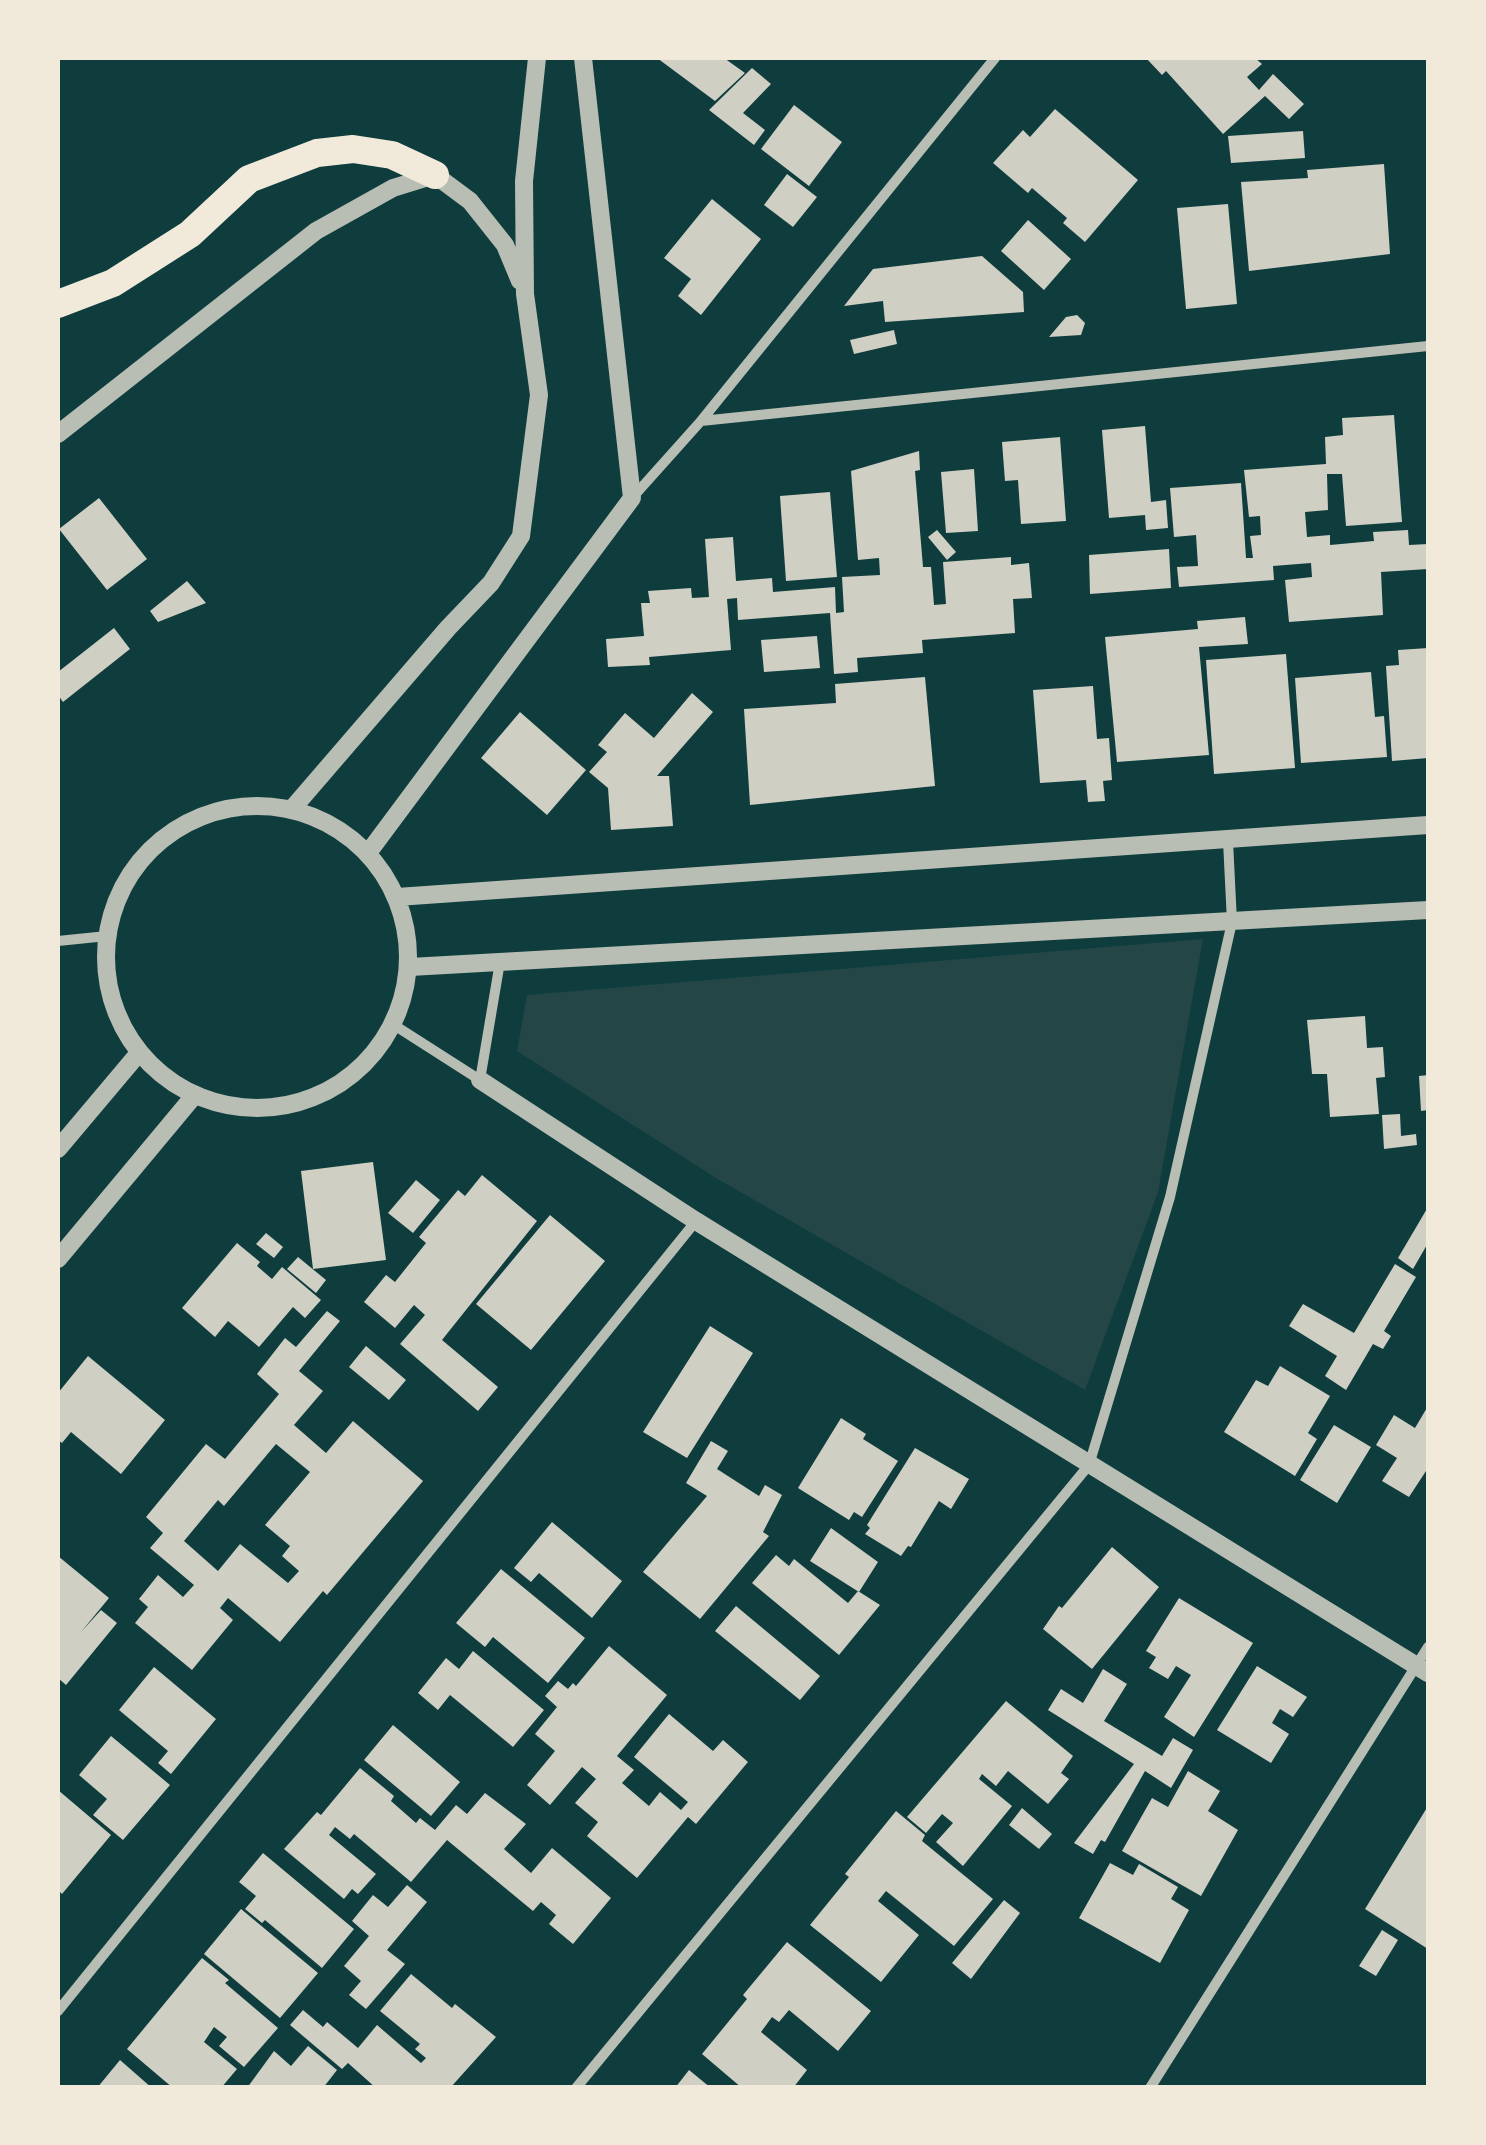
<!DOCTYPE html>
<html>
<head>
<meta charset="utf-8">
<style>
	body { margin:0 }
	#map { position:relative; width:1486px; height:2145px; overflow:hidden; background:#0f3d3e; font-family:"PT Sans",sans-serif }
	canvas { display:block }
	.frame { position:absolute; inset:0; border:60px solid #f1e9da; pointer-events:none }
</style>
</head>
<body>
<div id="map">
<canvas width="1486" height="2145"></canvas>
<div class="frame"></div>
</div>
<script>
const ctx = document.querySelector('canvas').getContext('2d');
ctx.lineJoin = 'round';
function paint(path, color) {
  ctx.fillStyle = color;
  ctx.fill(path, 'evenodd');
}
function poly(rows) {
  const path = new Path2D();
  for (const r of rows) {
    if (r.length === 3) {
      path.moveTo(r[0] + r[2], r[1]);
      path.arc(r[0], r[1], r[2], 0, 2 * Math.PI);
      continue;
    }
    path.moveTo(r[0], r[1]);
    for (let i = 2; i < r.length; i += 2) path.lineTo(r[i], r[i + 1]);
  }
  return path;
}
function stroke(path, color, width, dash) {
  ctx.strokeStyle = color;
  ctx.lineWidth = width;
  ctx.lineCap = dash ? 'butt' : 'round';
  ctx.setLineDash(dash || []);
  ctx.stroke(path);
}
const green = poly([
	[1203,939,1158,1192,1085,1390,716,1178,517,1051,527,995]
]);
const building = poly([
	[657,58,724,58,745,73,715,101],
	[1146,58,1255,58,1262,64,1247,77,1259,90,1273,74,1304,104,1289,119,1265,96,1223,134,1166,71,1162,75],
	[752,68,771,84,743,113,765,130,754,145,709,110],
	[794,105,842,142,809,186,761,149],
	[1055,109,1138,180,1085,242,1063,223,1067,218,1032,188,1028,193,993,163,1023,130,1030,137],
	[1303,131,1305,158,1231,163,1228,136],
	[1384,164,1390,254,1249,271,1241,182,1308,178,1307,170],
	[787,174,817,197,793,227,764,205],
	[712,199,761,239,701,315,678,296,691,279,664,258],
	[1228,204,1237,304,1186,309,1177,208],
	[1028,220,1071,259,1044,290,1001,251],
	[982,256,1023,292,1024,312,885,322,883,301,844,306,873,269],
	[1077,315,1085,323,1081,335,1049,337,1066,317],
	[894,330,897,344,854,354,850,340],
	[1394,415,1402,522,1346,526,1342,474,1327,474,1328,510,1305,512,1307,537,1330,535,1330,545,1374,541,1373,532,1408,530,1409,545,1428,544,1428,569,1381,572,1383,615,1289,622,1285,580,1312,577,1311,563,1273,566,1274,580,1179,587,1177,567,1198,566,1196,535,1174,537,1170,488,1241,483,1246,558,1253,558,1250,536,1261,535,1260,516,1249,517,1244,470,1326,464,1325,437,1343,435,1342,418],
	[1145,426,1151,502,1166,500,1168,528,1146,530,1145,515,1109,518,1102,430],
	[1060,437,1066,521,1021,524,1018,480,1005,481,1002,442],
	[919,451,920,470,915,471,923,567,931,567,934,605,946,604,943,562,1011,557,1011,565,1029,563,1032,598,1013,599,1015,633,922,640,923,653,857,658,858,672,834,674,830,613,738,620,737,598,727,599,731,650,649,657,650,665,608,667,606,639,644,636,641,603,650,603,648,591,691,588,692,598,709,597,705,539,733,537,736,581,772,578,773,592,835,587,836,613,844,612,842,577,880,575,879,558,858,560,851,471],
	[974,469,978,531,946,533,941,472],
	[830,492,837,577,786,581,780,496],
	[99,498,147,559,107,590,59,529],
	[937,530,956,552,947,560,928,537],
	[1169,549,1171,588,1090,594,1089,555],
	[187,581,206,603,158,622,150,611],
	[1245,617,1248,644,1199,647,1209,755,1117,762,1105,637,1198,629,1197,621],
	[114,628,130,649,63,702,58,695,58,672],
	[817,636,820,668,764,672,761,640],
	[1428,648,1428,758,1392,761,1386,666,1399,665,1398,650],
	[1286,654,1295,768,1214,774,1206,660],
	[1371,672,1375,717,1384,716,1387,757,1301,763,1295,678],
	[925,677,935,786,750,805,744,709,836,703,835,684],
	[1093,686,1097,739,1109,738,1112,780,1103,781,1105,801,1088,802,1086,780,1040,783,1033,690],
	[692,693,713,712,657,776,669,776,673,826,611,830,608,788,589,772,607,752,598,745,625,713,654,738],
	[520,712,586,770,547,815,481,758],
	[1365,1016,1367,1048,1383,1047,1385,1077,1376,1078,1379,1114,1330,1117,1327,1074,1312,1074,1307,1020],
	[1428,1075,1428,1110,1421,1111,1419,1076],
	[1400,1114,1401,1136,1416,1134,1417,1145,1384,1149,1382,1115],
	[373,1162,386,1260,313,1269,301,1171],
	[482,1175,537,1221,442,1340,498,1387,478,1411,400,1344,425,1315,414,1305,395,1328,364,1302,386,1275,395,1282,426,1243,419,1237,458,1190,465,1196],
	[416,1180,440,1200,413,1233,388,1213],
	[1428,1207,1428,1243,1413,1269,1398,1258],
	[550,1215,605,1261,531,1350,476,1304],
	[266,1233,283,1247,274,1258,256,1244],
	[237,1243,260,1262,257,1266,272,1279,282,1267,321,1300,305,1318,293,1307,259,1347,228,1321,215,1337,182,1308],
	[298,1257,326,1280,316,1293,287,1269],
	[1395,1264,1416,1277,1384,1331,1391,1336,1383,1349,1373,1344,1346,1390,1325,1376,1337,1356,1289,1326,1303,1304,1354,1333],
	[327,1311,340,1321,299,1371,323,1391,294,1425,326,1453,353,1421,423,1481,327,1595,323,1591,280,1642,228,1598,220,1608,233,1620,192,1670,135,1623,148,1607,139,1599,158,1575,183,1597,194,1585,150,1548,163,1533,146,1517,206,1444,225,1459,279,1394,257,1374,285,1338,296,1347],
	[276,1444,310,1472,265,1525,290,1546,282,1556,299,1571,288,1583,240,1544,218,1571,184,1541,218,1500,224,1506],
	[710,1326,753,1353,687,1458,643,1432],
	[366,1346,406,1380,389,1400,349,1367],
	[88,1356,165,1420,121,1474,71,1432,62,1443,58,1440,58,1393],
	[1280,1366,1330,1396,1308,1433,1317,1439,1295,1476,1224,1432,1256,1380,1268,1386],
	[1428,1406,1428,1473,1426,1471,1409,1497,1382,1481,1397,1458,1376,1445,1394,1415,1415,1428],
	[841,1418,866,1434,863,1439,898,1461,862,1517,854,1512,849,1520,798,1488],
	[1334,1425,1371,1447,1337,1503,1300,1480],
	[711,1441,728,1451,717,1469,759,1496,765,1485,782,1495,763,1532,769,1536,700,1619,643,1572,707,1496,686,1483],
	[915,1448,969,1479,951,1509,939,1501,911,1547,908,1546,901,1556,865,1534,870,1528,867,1525],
	[552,1522,622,1581,592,1618,539,1573,531,1582,514,1568],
	[831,1528,878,1562,859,1592,810,1561],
	[1112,1547,1159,1587,1092,1669,1043,1629,1059,1606,1062,1608],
	[776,1555,789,1566,794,1559,848,1603,858,1591,880,1605,839,1655,752,1583],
	[58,1556,109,1598,81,1632,101,1610,117,1623,66,1685,58,1678],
	[501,1569,585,1638,548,1683,493,1637,485,1647,456,1623],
	[1179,1598,1253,1643,1194,1737,1164,1717,1191,1675,1176,1666,1168,1679,1149,1668,1156,1657,1146,1651],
	[736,1606,820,1676,800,1700,715,1631],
	[609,1646,667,1695,617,1756,634,1770,622,1783,649,1806,660,1792,681,1810,688,1802,634,1757,669,1714,713,1751,723,1740,748,1762,696,1824,688,1817,637,1878,587,1836,598,1822,575,1803,596,1779,582,1767,550,1805,527,1785,555,1751,535,1734,557,1707,545,1696,558,1681,568,1689,573,1683,576,1686],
	[473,1651,544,1710,513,1747,450,1695,438,1710,418,1693,446,1658,459,1669],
	[1257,1666,1307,1697,1293,1717,1280,1709,1272,1723,1289,1734,1271,1763,1217,1730],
	[154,1667,216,1719,171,1774,158,1763,168,1751,119,1710],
	[1103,1669,1127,1684,1104,1721,1162,1756,1173,1738,1193,1750,1171,1788,1145,1771,1105,1842,1101,1840,1093,1854,1074,1843,1134,1764,1048,1710,1061,1689,1083,1703],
	[1006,1701,1073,1756,1061,1773,1069,1779,1048,1804,1008,1771,996,1786,982,1774,979,1779,1012,1806,963,1866,936,1842,953,1823,942,1814,926,1833,907,1817],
	[393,1725,460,1782,431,1816,364,1760],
	[111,1736,170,1785,123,1840,93,1815,107,1799,79,1775],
	[360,1768,394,1796,391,1801,416,1823,420,1818,435,1830,456,1805,467,1814,485,1793,526,1824,504,1849,531,1873,552,1848,611,1898,573,1944,549,1924,556,1915,541,1902,533,1911,447,1840,411,1882,354,1834,350,1839,335,1827,329,1835,376,1874,358,1894,352,1889,344,1899,284,1849,317,1812,321,1815],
	[1188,1771,1220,1791,1208,1811,1238,1830,1201,1896,1122,1851,1152,1798,1168,1807],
	[58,1790,111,1835,62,1894,58,1890],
	[1428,1806,1428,1949,1365,1909],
	[1022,1808,1052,1834,1039,1849,1009,1825],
	[896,1811,925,1835,922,1841,993,1899,954,1946,886,1891,878,1901,919,1935,881,1982,810,1925,849,1877,845,1874],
	[263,1853,354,1929,322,1968,265,1920,262,1923,245,1909,256,1896,239,1882],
	[1110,1863,1133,1875,1139,1864,1178,1887,1171,1899,1189,1910,1160,1963,1079,1918],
	[407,1885,427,1902,387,1950,405,1964,366,2009,349,1995,361,1981,344,1966,369,1936,352,1921,373,1895,388,1907],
	[1004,1900,1020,1913,971,1979,952,1963],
	[241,1909,318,1973,280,2018,204,1954],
	[1382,1930,1398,1940,1376,1976,1359,1966],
	[787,1942,871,2011,838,2051,789,2010,779,2022,772,2017,761,2032,807,2070,793,2088,742,2088,702,2054,747,1999,743,1995],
	[202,1958,229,1980,225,1983,278,2028,244,2067,219,2046,227,2037,214,2027,204,2042,237,2069,221,2088,173,2088,127,2049],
	[411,1974,452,2008,455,2004,496,2037,450,2088,376,2088,348,2063,342,2069,290,2025,303,2010,323,2027,327,2022,358,2048,377,2025,421,2063,426,2058,415,2049,420,2044,380,2011],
	[308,2046,337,2070,323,2088,247,2088,274,2051,291,2066],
	[120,2060,152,2088,97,2088],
	[689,2070,711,2088,675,2088]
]);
const minor = poly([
	[701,421,1428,346],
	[633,497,701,421,995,58],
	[58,941,107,936],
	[394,1025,480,1080,500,962],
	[58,2011,696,1221],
	[576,2088,1089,1465,1170,1197,1232,922,1228,841],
	[1150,2088,1428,1647]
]);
const tertiary = poly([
	[58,434,316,231,393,188,435,175,470,201,505,245,520,281],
	[257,957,151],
	[292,809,448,628,491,583,521,536,539,395,525,294,524,181,537,58],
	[368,853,632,498,583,58],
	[397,897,1428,825],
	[410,967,1428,910],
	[480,1080,696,1221,1428,1673],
	[58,1149,138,1054],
	[58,1259,193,1097]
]);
const trunk = poly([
	[58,304,113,283,190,234,249,179,317,153,353,149,392,155,435,175]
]);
paint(green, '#244646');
paint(building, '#cfcfc3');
stroke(minor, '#b8beb3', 10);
stroke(tertiary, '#b8beb3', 18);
stroke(trunk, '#f1e9da', 28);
</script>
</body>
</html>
